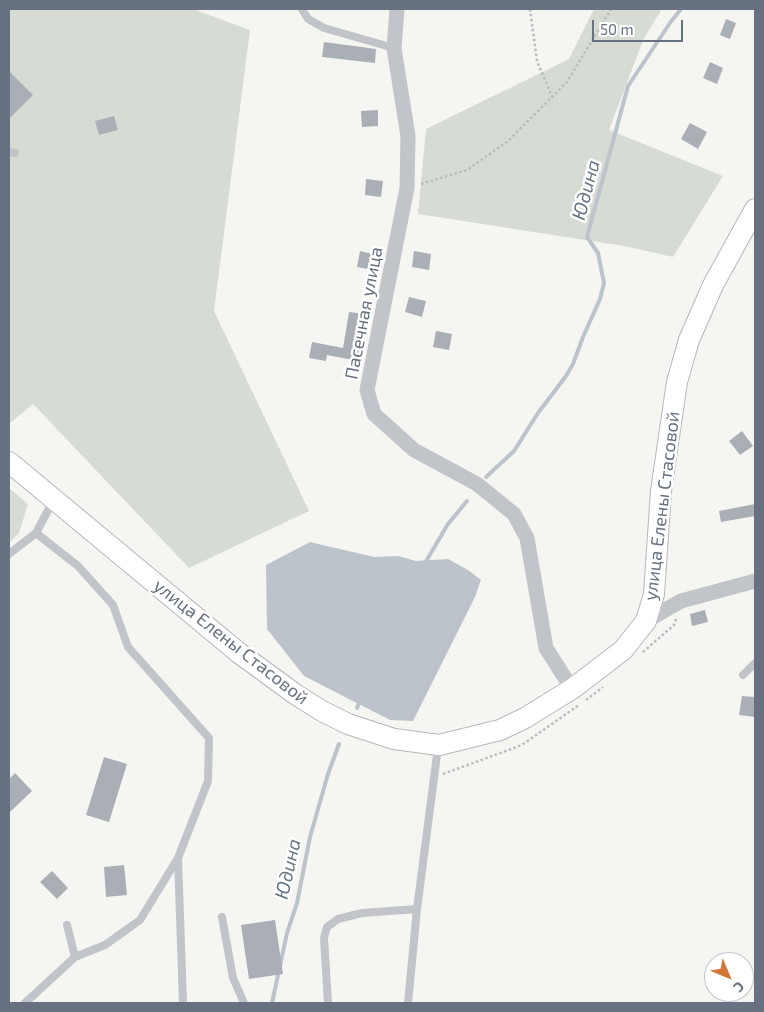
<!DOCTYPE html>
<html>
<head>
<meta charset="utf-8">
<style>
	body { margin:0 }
	#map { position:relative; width:764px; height:1012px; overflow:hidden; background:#f5f6f2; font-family:"Exo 2",sans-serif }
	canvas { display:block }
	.frame { position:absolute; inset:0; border:10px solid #677181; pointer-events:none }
	.north { position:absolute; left:704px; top:952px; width:50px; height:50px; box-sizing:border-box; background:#fff; border:1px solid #c2c6cd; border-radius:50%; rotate:135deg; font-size:14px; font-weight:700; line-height:20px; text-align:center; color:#677181 }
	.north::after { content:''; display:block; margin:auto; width:18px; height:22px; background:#d47734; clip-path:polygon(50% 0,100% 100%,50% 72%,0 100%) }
	.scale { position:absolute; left:592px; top:20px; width:91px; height:22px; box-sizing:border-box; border:2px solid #677181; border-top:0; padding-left:6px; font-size:15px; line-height:18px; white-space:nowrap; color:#677181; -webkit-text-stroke:4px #fff; paint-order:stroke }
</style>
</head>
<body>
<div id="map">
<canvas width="764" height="1012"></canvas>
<div class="frame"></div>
<div class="north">С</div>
<div class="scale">50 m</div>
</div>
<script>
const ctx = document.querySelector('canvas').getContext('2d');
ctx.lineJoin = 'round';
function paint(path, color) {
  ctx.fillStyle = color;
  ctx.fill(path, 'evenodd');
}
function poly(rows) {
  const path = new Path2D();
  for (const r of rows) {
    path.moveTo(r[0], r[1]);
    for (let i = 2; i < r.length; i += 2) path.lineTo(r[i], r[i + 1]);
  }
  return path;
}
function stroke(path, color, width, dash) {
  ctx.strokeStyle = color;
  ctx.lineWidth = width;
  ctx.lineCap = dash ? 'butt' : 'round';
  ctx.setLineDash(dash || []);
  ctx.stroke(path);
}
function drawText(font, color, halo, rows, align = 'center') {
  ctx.font = font + ' "Exo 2",sans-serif';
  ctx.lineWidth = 5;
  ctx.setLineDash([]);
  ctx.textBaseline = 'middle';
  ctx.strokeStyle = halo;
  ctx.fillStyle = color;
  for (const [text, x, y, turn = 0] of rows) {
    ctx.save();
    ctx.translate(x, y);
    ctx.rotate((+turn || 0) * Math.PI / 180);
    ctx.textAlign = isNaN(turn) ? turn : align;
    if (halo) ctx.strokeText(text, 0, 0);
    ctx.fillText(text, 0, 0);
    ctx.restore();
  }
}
const green = poly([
	[9,9,193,9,250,30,214,311,309,511,189,568,33,404,9,424],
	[594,9,662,9,644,38,609,130,723,176,673,257,624,246,418,214,426,129,569,59],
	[9,488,28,504,19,533,9,543]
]);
const water = poly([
	[310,542,374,557,398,556,416,561,448,559,468,570,481,580,475,597,413,721,390,720,304,676,267,629,266,565]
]);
const stream = poly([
	[486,477,514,451,538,413,566,376,573,364,583,337,600,299,604,283,598,253,587,237,628,86,670,23,681,9],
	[425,563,448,524,467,501],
	[357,708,360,700],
	[272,1003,287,933,297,903,310,837,328,774,339,744]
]);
const building = poly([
	[726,19,736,23,730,39,720,35],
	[324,42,376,49,375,63,322,57],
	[710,62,723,68,717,84,703,78],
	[9,71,33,95,9,119],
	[378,110,378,126,362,127,361,111],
	[114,116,118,130,99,135,95,121],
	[690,123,707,132,698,149,681,139],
	[366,179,383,181,381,197,365,195],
	[360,251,377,255,373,270,357,267],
	[414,251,431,254,429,270,412,267],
	[409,297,426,301,422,317,405,312],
	[349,312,366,314,358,361,327,355,326,361,309,358,312,342,343,348],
	[436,331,452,334,449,350,433,347],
	[742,431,753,446,740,455,729,441],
	[755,504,755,516,721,522,719,511],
	[705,610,708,622,692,626,690,614],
	[742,696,755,697,755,717,739,715],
	[104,757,127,764,109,822,86,815],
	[15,773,32,791,9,813,9,779],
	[124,865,127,895,106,897,104,867],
	[52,871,68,888,57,899,40,882],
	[275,920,283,974,249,979,241,925]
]);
const path = poly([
	[530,9,537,61,553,99],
	[421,184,467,170,508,141,567,82,611,9],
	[643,652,674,625,676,619],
	[586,700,603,687],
	[443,774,522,745,579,705]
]);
const lane = poly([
	[302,9,308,19,324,28,394,48],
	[9,152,15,153],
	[9,554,36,533],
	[743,675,755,663],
	[178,858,183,1003],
	[222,917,233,978,244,1003],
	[67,925,75,957],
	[25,1003,75,957,105,945,140,920,178,858,208,781,209,738,128,647,113,605,78,566,36,533,53,501],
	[328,1003,324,938,327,927,338,919,362,913,417,909],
	[408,1003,417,909,438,747]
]);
const street = poly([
	[397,9,394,48,408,136,407,188,367,390,374,414,414,450,477,484,514,514,527,538,546,648,572,689],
	[646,621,681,601,755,581]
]);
const secondary = poly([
	[9,462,239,653,295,694,322,711,348,724,394,739,439,745,500,730,525,718,572,689,623,650,646,621,654,594,661,491,677,382,689,340,713,285,755,209]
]);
const streetNames = [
	["Пасечная улица",364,313,-79],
	["улица Елены Стасовой",662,506,-83],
	["улица Елены Стасовой",231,642,38]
];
const waterNames = [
	["Юдина",586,190,-75],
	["Юдина",288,869,-77]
];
paint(green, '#d6dcd4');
paint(water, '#bcc3ca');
stroke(stream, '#bcc3ca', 4);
paint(building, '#aaafb6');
stroke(secondary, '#b4b7bc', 22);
stroke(path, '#b9bbbe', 2.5, [2.5, 2.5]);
stroke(lane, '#c1c4c8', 8);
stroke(street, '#c1c4c8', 15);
stroke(secondary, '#fff', 20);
drawText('18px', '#677181', '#fff', streetNames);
drawText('italic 19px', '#687785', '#fff', waterNames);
</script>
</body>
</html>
